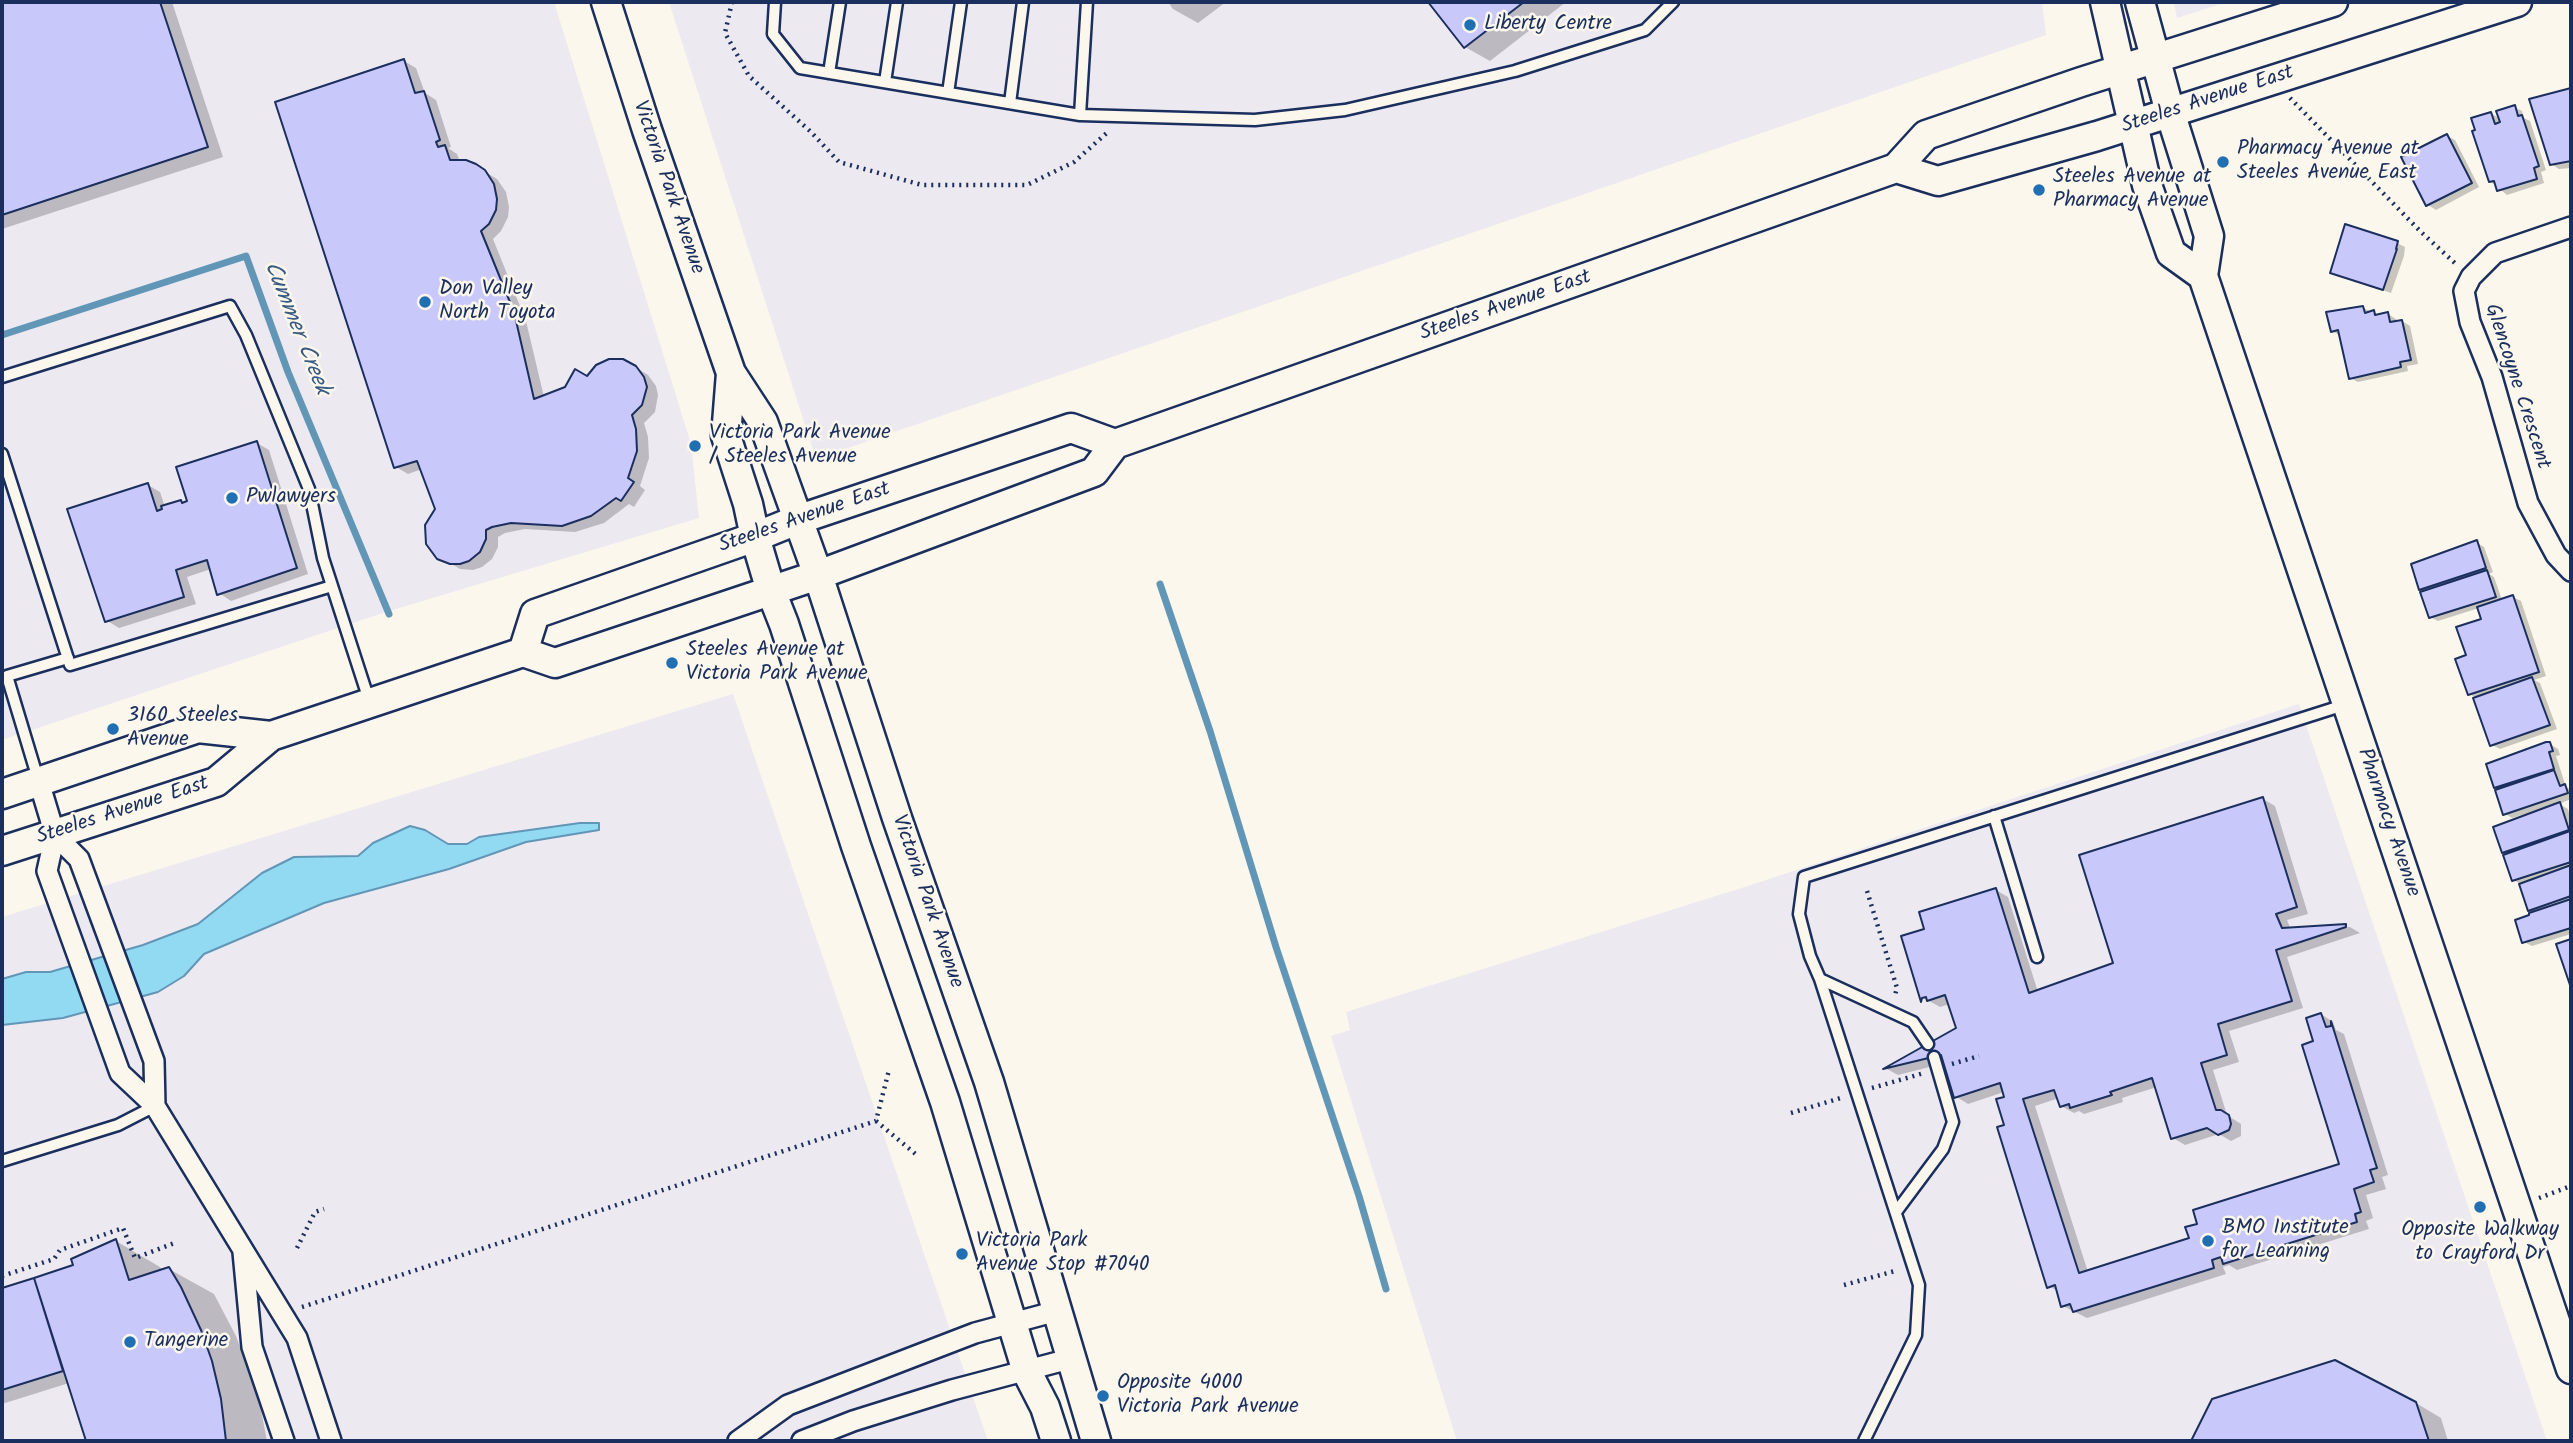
<!DOCTYPE html>
<html>
<head>
<meta charset="utf-8">
<style>
	body { margin:0 }
	#map { position:relative; width:2573px; height:1443px; overflow:hidden; background:#fbf7ec; font-family:Kalam,sans-serif }
	canvas { display:block }
	.frame { position:absolute; inset:0; border:4px solid #1b2f5e; pointer-events:none }
</style>
</head>
<body>
<div id="map">
<canvas width="2573" height="1443"></canvas>
<div class="frame"></div>
</div>
<script>
const ctx = document.querySelector('canvas').getContext('2d');
ctx.lineJoin = 'round';
function paint(path, color) {
  ctx.fillStyle = color;
  ctx.fill(path, 'evenodd');
}
function poly(rows) {
  const path = new Path2D();
  for (const r of rows) {
    path.moveTo(r[0], r[1]);
    for (let i = 2; i < r.length; i += 2) path.lineTo(r[i], r[i + 1]);
  }
  return path;
}
function stroke(path, color, width, dash) {
  ctx.strokeStyle = color;
  ctx.lineWidth = width;
  ctx.lineCap = dash ? 'butt' : 'round';
  ctx.setLineDash(dash || []);
  ctx.stroke(path);
}
function drawText(font, color, halo, rows, align = 'center') {
  ctx.font = font + ' Kalam,sans-serif';
  ctx.lineWidth = 5;
  ctx.setLineDash([]);
  ctx.textBaseline = 'middle';
  ctx.strokeStyle = halo;
  ctx.fillStyle = color;
  for (const [text, x, y, turn = 0] of rows) {
    ctx.save();
    ctx.translate(x, y);
    ctx.rotate((+turn || 0) * Math.PI / 180);
    ctx.textAlign = isNaN(turn) ? turn : align;
    if (halo) ctx.strokeText(text, 0, 0);
    ctx.fillText(text, 0, 0);
    ctx.restore();
  }
}
const built = poly([
	[2,2,554,2,691,444,699,518,386,612,2,740],
	[669,2,2042,2,2046,35,816,459],
	[2174,2,2227,2,2177,18],
	[733,694,988,1441,2,1441,2,917],
	[2299,704,2547,1441,1457,1441,1331,1036,1350,1030,1346,1012,1751,885]
]);
const water = poly([
	[580,823,599,823,599,830,526,842,449,869,324,903,204,954,184,976,158,992,63,1018,2,1025,2,979,26,972,50,972,143,945,198,924,262,873,294,857,358,856,373,843,410,826,425,830,448,844,467,844,479,837,580,823]
]);
const shadow = poly([
	[2,2,172,2,223,157,2,229],
	[1168,2,1226,2,1198,23,1173,9],
	[1431,2,1566,2,1490,61,1465,47],
	[404,61,416,68,425,93,436,100,451,147,448,148,457,154,460,162,475,166,497,179,506,192,509,207,508,217,501,231,493,239,526,321,544,397,588,378,635,367,648,375,656,386,658,395,655,412,644,423,648,437,649,458,640,486,645,490,634,507,629,504,604,523,575,532,525,529,505,533,498,537,498,547,492,559,482,567,473,570,460,569,435,554,437,510,422,469,408,474,396,467],
	[2571,89,2571,168,2559,169,2551,164,2531,100],
	[2514,107,2522,111,2524,118,2530,121,2546,170,2541,172,2544,183,2507,195,2490,181,2491,113,2500,119],
	[2447,136,2455,140,2479,187,2436,210,2428,205],
	[2397,243,2405,247,2404,256,2391,293,2332,273],
	[2363,308,2381,316,2388,314,2396,319,2397,323,2402,321,2410,326,2418,364,2407,366,2408,371,2358,382,2350,378,2341,336,2332,331],
	[257,443,269,450,308,574,231,601,219,593,211,569,187,577,196,604,119,628,106,620,148,485,160,492,165,507,181,502,184,504],
	[2476,542,2484,547,2493,572,2489,574,2494,577,2502,600,2513,597,2521,601,2546,676,2534,680,2540,683,2557,729,2500,749,2492,745,2475,697,2469,694,2468,657,2483,620,2479,608,2438,621,2430,617,2427,592,2421,589],
	[2550,744,2558,749,2560,755,2556,756,2566,787,2571,790,2571,799,2559,804,2568,809,2571,820,2571,934,2532,946,2524,942,2534,913,2529,910,2520,884,2514,880,2509,855,2504,852,2526,817,2525,814,2512,818,2504,813,2500,790,2495,787],
	[2263,799,2275,806,2308,914,2287,920,2291,930,2350,927,2360,933,2287,957,2303,1008,2229,1031,2239,1062,2213,1070,2227,1115,2241,1124,2241,1136,2231,1141,2219,1134,2185,1145,2173,1138,2157,1087,2122,1098,2123,1102,2084,1114,2079,1111,2074,1113,2061,1106,2059,1098,2035,1106,2088,1272,2191,1239,2341,1165,2315,1043,2321,1014,2333,1022,2336,1030,2344,1034,2388,1175,2382,1177,2386,1189,2366,1195,2373,1218,2366,1221,2369,1229,2237,1270,2229,1265,2223,1267,2226,1274,2087,1318,2063,1306,2059,1292,2049,1286,2006,1127,2004,1092,1968,1104,1955,1096,1945,1063,1898,1075,1887,1069,1958,1029,1950,1004,1940,1007,1922,997,1927,930,1996,890,2008,897,2038,992,2115,964],
	[116,1241,160,1267,162,1271,169,1269,214,1294,236,1336,258,1395,267,1441,88,1441,69,1383,2,1404,2,1290,75,1266],
	[2213,1401,2416,1403,2441,1418,2448,1441,2193,1441]
]);
const stream = poly([
	[2,335,246,256,288,372,389,614],
	[1160,584,1210,731,1276,947,1359,1196,1386,1289]
]);
const building = poly([
	[2,2,160,2,208,147,2,215,2,2],
	[1428,2,1524,2,1464,48,1428,2],
	[404,59,415,93,424,91,440,140,436,142,438,147,445,145,450,160,466,160,476,164,485,170,494,184,497,199,496,210,489,224,481,231,514,312,534,399,565,387,575,369,587,376,596,365,609,359,623,359,636,366,644,377,647,387,642,405,632,415,636,429,637,451,628,478,634,482,621,501,616,498,591,516,562,526,511,523,492,527,486,530,486,539,480,552,469,561,460,564,450,564,437,559,426,544,425,525,435,509,417,461,394,468,275,102,404,59],
	[2571,88,2571,161,2550,165,2529,99,2571,88],
	[2515,105,2518,116,2522,115,2539,166,2534,168,2537,179,2497,191,2494,181,2489,182,2472,131,2475,130,2471,118,2491,112,2495,124,2500,122,2496,111,2515,105],
	[2447,134,2472,183,2426,206,2401,157,2447,134],
	[2345,224,2398,241,2396,249,2397,249,2383,290,2330,273,2345,224],
	[2363,306,2365,313,2374,310,2375,315,2388,312,2390,322,2402,320,2411,360,2400,362,2401,367,2349,379,2338,330,2331,332,2326,312,2363,306],
	[257,441,297,568,217,595,207,560,176,570,184,597,105,622,67,509,148,483,157,511,162,509,161,506,181,500,182,503,187,501,176,467,257,441],
	[2477,540,2486,568,2419,590,2411,564,2477,540],
	[2487,570,2496,597,2429,618,2420,592,2487,570],
	[2513,595,2539,672,2468,695,2455,659,2466,655,2456,627,2481,619,2477,607,2513,595],
	[2532,677,2550,725,2490,746,2473,698,2532,677],
	[2546,742,2550,742,2553,751,2549,752,2554,769,2494,788,2486,764,2546,742],
	[2554,770,2560,786,2565,784,2568,793,2503,815,2495,790,2554,770],
	[2263,797,2297,907,2276,914,2282,928,2346,924,2346,927,2276,950,2292,1001,2218,1024,2227,1055,2201,1063,2216,1110,2221,1110,2229,1115,2231,1124,2229,1130,2218,1135,2207,1128,2171,1139,2152,1078,2110,1092,2112,1095,2070,1108,2069,1104,2060,1107,2054,1090,2023,1099,2079,1273,2189,1238,2185,1227,2197,1224,2193,1210,2339,1164,2302,1045,2313,1041,2306,1018,2321,1013,2326,1027,2331,1026,2331,1021,2377,1168,2370,1170,2374,1182,2354,1189,2361,1212,2355,1214,2357,1222,2223,1264,2221,1257,2212,1260,2214,1268,2073,1312,2070,1304,2061,1307,2055,1285,2047,1288,1997,1127,2004,1125,1996,1099,2004,1097,2000,1083,1954,1098,1941,1055,1883,1069,1956,1028,1945,995,1927,1001,1926,997,1922,998,1921,1002,1901,936,1924,929,1919,912,1996,888,2029,993,2113,963,2079,855,2263,797],
	[2560,802,2569,830,2502,853,2493,827,2560,802],
	[2570,831,2571,862,2512,881,2503,855,2570,831],
	[2571,865,2571,896,2528,911,2519,884,2571,865],
	[2571,899,2571,928,2522,943,2515,920,2529,915,2529,913,2571,899],
	[2571,939,2571,988,2556,944,2571,939],
	[116,1239,129,1280,169,1267,181,1287,201,1330,212,1361,221,1399,226,1441,86,1441,34,1278,73,1265,71,1259,116,1239],
	[34,1278,63,1371,2,1390,2,1288,34,1278],
	[2335,1360,2416,1402,2429,1441,2191,1441,2212,1399,2335,1360]
]);
const path = poly([
	[732,2,725,33,749,76,811,132,839,162,922,185,1027,185,1074,162,1109,131],
	[2290,98,2421,232,2457,265],
	[1867,891,1897,988,1895,995],
	[1952,1064,1979,1056],
	[1872,1088,1924,1073],
	[1791,1113,1844,1097],
	[876,1121,918,1156],
	[2539,1198,2571,1186],
	[297,1248,315,1212,324,1209],
	[2,1276,54,1259,60,1250,123,1228,135,1258,177,1242],
	[1844,1285,1895,1271],
	[302,1307,876,1121,889,1070]
]);
const lane = poly([
	[775,2,773,34,800,68,1080,115,1255,120,1345,110,1515,71,1645,30,1673,2],
	[829,73,840,2],
	[885,82,897,2],
	[948,93,961,2],
	[1010,103,1023,2],
	[1080,115,1087,2],
	[2,377,230,306,246,335,309,489,323,558,369,700],
	[2,454,70,665,332,586],
	[38,779,7,676,68,658],
	[1994,816,2037,957],
	[1820,979,1913,1022,1928,1044],
	[2,1161,118,1125,155,1106],
	[1896,1212,1943,1149,1953,1122,1934,1057],
	[1864,1441,1916,1335,1919,1285,1820,979,1810,956,1799,914,1804,877,2344,705]
]);
const street = poly([
	[2571,227,2495,253,2471,277,2464,291,2470,322,2492,377,2528,503,2556,555,2571,571],
	[39,782,55,835,79,859,154,1061,155,1106],
	[55,835,47,871,120,1073,155,1106,297,1338,331,1441],
	[243,1252,252,1347,284,1441],
	[738,1441,788,1405,975,1333,1057,1311],
	[802,1441,853,1421,952,1390,1073,1358]
]);
const secondary = poly([
	[606,2,647,130,731,373,763,422,818,575,897,818,989,1082,1096,1441],
	[2105,2,2147,185,2171,253,2203,276],
	[2140,2,2170,112,2209,236,2203,276,2571,1369],
	[1896,168,1938,181,2097,136,2517,2],
	[731,373,726,436,748,504,755,537,771,591,784,624,856,846,945,1102,1027,1372,1045,1407,1056,1441],
	[523,652,535,614,755,537,797,520,1071,428,1115,444],
	[2,794,198,728,271,736],
	[2,851,216,782,271,736,523,652,555,663,818,575,1094,472,1115,444,1896,168,1926,135,2081,82,2333,2]
]);
const markers = [
	[1470,25,7,"#1f6fb2"],
	[2223,162,7,"#1f6fb2"],
	[2039,190,7,"#1f6fb2"],
	[425,302,7,"#1f6fb2"],
	[695,446,7,"#1f6fb2"],
	[232,498,7,"#1f6fb2"],
	[672,663,7,"#1f6fb2"],
	[113,729,7,"#1f6fb2"],
	[2480,1207,7,"#1f6fb2"],
	[2208,1241,7,"#1f6fb2"],
	[962,1254,7,"#1f6fb2"],
	[130,1342,7,"#1f6fb2"],
	[1103,1396,7,"#1f6fb2"]
];
const poiNames = [
	["Liberty Centre",1484,25],
	["Pharmacy Avenue at",2237,150],
	["Steeles Avenue East",2237,174],
	["Steeles Avenue at",2053,178],
	["Pharmacy Avenue",2053,202],
	["Don Valley",439,290],
	["North Toyota",439,314],
	["Victoria Park Avenue",709,434],
	["/ Steeles Avenue",709,458],
	["Pwlawyers",246,498],
	["Steeles Avenue at",686,651],
	["Victoria Park Avenue",686,675],
	["3160 Steeles",127,717],
	["Avenue",127,741],
	["BMO Institute",2222,1229],
	["for Learning",2222,1253],
	["Opposite Walkway",2480,1231,"center"],
	["to Crayford Dr",2480,1255,"center"],
	["Victoria Park",976,1242],
	["Avenue Stop #7040",976,1266],
	["Tangerine",144,1342],
	["Opposite 4000",1117,1384],
	["Victoria Park Avenue",1117,1408]
];
const streetNames = [
	["Steeles Avenue East",2208,101,-18],
	["Victoria Park Avenue",667,188,71],
	["Steeles Avenue East",1506,307,-19],
	["Glencoyne Crescent",2516,387,72],
	["Steeles Avenue East",805,519,-19],
	["Steeles Avenue East",123,812,-18],
	["Pharmacy Avenue",2387,823,71],
	["Victoria Park Avenue",926,902,71]
];
const waterNames = [
	["Cummer Creek",295,329,68]
];
paint(built, '#ece9f0');
paint(water, '#91daf2');
stroke(water, '#6296b7', 2);
paint(shadow, '#0003');
stroke(stream, '#6296b7', 7);
paint(building, '#c9c8fa');
stroke(building, '#1b2f5e', 2);
stroke(lane, '#1b2f5e', 15);
stroke(street, '#1b2f5e', 24);
stroke(secondary, '#1b2f5e', 33);
stroke(path, '#1b2f5e', 4.5, [2, 5]);
stroke(lane, '#fbf7ec', 10);
stroke(street, '#fbf7ec', 19);
stroke(secondary, '#fbf7ec', 28);
for (const [x, y, r, color] of markers) {
  const dot = new Path2D();
  dot.arc(x, y, r, 0, 2 * Math.PI);
  ctx.fillStyle = color;
  ctx.fill(dot);
  stroke(dot, '#fbf7ec', 2.5);
}
drawText('21px', '#1b2f5e', '#fbf7ec', poiNames, 'left');
drawText('21px', '#1b2f5e', '#fbf7ec', streetNames);
drawText('italic 23px', '#385a83', '#fbf7ec', waterNames);
</script>
</body>
</html>
